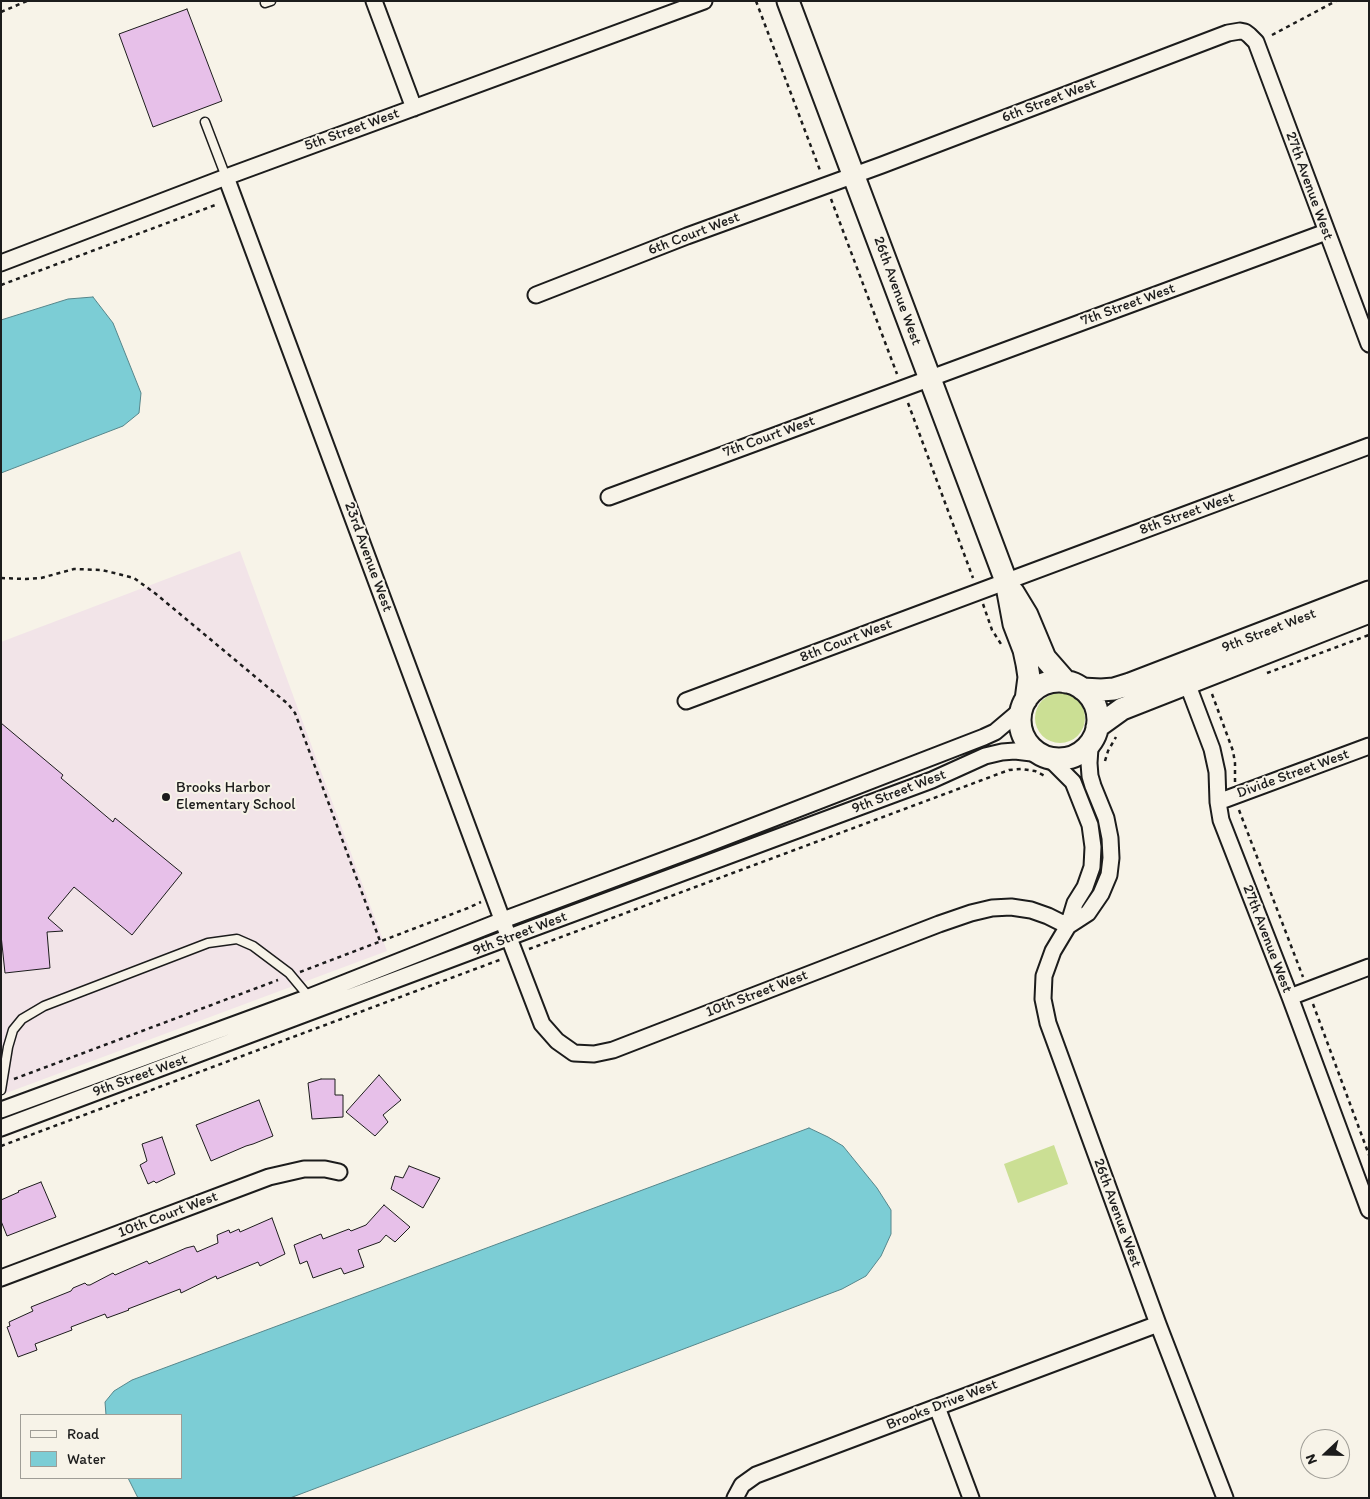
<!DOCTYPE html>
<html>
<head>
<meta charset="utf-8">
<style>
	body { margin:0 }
	#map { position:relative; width:1370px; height:1499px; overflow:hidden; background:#f7f3e8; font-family:Itim,sans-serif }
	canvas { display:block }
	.frame { position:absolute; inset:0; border:2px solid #1c1c1c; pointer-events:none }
	.legend { position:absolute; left:20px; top:1414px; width:162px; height:65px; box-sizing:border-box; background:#f7f3e8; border:1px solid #9f9d96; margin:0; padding:6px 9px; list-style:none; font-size:15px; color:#1c1c1c }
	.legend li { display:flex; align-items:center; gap:10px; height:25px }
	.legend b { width:25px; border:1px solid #9f9d96 }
	.north { position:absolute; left:1300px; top:1429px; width:50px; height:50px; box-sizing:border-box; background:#f7f3e8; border:1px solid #9f9d96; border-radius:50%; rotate:249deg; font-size:14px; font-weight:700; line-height:20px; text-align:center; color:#1c1c1c }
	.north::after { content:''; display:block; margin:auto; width:18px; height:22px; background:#1c1c1c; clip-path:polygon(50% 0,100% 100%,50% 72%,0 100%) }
</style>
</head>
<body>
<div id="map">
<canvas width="1370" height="1499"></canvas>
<div class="frame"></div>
<ul class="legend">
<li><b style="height:6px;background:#f7f3e8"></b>Road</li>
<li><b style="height:14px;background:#7ccdd5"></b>Water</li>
</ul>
<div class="north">N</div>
</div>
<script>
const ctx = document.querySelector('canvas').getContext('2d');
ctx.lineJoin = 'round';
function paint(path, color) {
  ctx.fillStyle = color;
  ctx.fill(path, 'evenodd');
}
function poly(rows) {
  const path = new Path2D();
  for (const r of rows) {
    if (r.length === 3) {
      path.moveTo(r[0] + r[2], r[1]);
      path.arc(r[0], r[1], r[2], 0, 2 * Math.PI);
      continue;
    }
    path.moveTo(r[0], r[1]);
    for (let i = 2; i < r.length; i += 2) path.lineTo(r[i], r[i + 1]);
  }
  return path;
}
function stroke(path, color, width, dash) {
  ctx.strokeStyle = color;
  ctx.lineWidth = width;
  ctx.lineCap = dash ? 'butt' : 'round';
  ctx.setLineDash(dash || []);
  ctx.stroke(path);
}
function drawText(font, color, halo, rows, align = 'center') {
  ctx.font = font + ' Itim,sans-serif';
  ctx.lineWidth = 4;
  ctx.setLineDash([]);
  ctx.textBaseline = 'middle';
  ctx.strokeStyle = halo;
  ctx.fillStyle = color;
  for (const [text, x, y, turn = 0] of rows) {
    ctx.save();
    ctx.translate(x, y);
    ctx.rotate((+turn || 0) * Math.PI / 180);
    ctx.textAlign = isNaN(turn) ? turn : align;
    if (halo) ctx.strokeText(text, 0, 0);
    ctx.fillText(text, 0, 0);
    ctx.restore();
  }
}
const built = poly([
	[240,551,387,951,1,1095,1,642]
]);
const green = poly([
	[1060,718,25],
	[1054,1145,1068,1184,1018,1203,1004,1164]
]);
const water = poly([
	[93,297,113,323,141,393,139,413,123,426,1,473,1,320,68,299,93,297],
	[809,1128,828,1137,843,1146,877,1188,891,1210,891,1234,881,1256,866,1276,842,1289,290,1498,138,1498,128,1478,181,1478,181,1415,106,1415,105,1402,114,1391,132,1380,809,1128]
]);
const building = poly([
	[187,9,222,101,153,127,119,34,187,9],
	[1,723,63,775,61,778,113,822,115,818,182,873,132,935,74,887,48,918,63,931,47,932,50,968,5,973,1,935,1,723],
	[379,1075,401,1100,383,1115,388,1122,375,1136,346,1112,379,1075],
	[321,1079,335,1079,335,1095,343,1095,343,1117,312,1119,308,1083,321,1079],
	[259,1100,273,1136,253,1144,246,1146,211,1161,196,1125,259,1100],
	[162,1137,175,1174,156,1183,154,1181,148,1184,140,1165,147,1161,142,1144,162,1137],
	[409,1166,440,1178,423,1208,391,1189,395,1176,403,1178,409,1166],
	[41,1182,56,1217,7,1236,1,1221,1,1200,19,1192,18,1191,41,1182],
	[384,1205,410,1227,395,1242,386,1235,380,1242,358,1250,364,1267,344,1274,341,1268,313,1278,307,1261,300,1264,294,1245,321,1234,323,1239,349,1229,351,1231,366,1225,384,1205],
	[272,1218,285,1254,260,1266,258,1262,217,1279,216,1276,181,1293,180,1289,128,1309,129,1310,107,1318,105,1314,71,1327,72,1330,35,1344,37,1350,18,1357,7,1327,10,1326,9,1322,33,1311,31,1307,71,1291,73,1288,85,1283,87,1285,90,1285,113,1273,115,1275,147,1261,149,1264,186,1248,194,1246,197,1252,218,1243,217,1235,229,1230,230,1233,239,1229,240,1232,272,1218]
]);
const path = poly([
	[756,1,821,173],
	[1,12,27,1],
	[1272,35,1336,1],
	[831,199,897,374],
	[1,285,218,204],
	[908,403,973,578],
	[1,578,26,579,41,578,74,569,102,570,134,578,156,594,288,704,295,713,380,941],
	[983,604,992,630,1001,644],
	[1267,673,1369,635],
	[1212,694,1233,751,1235,763,1235,782],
	[1105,761,1108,751,1116,737],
	[1239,810,1303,977],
	[529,949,1009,770,1021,769,1035,771,1045,776],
	[300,972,468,908,481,902],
	[1313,1004,1369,1155],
	[14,1079,278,980],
	[1,1146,502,959]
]);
const lane = poly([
	[265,3,271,1],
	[205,122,226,177],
	[1,1090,8,1047,13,1030,22,1019,44,1006,208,943,237,939,253,946,289,973,309,997]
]);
const street = poly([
	[374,1,414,108],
	[226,177,509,938,542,1024,557,1041,574,1053,594,1054,613,1050,939,924,971,913,992,908,1011,907,1031,910,1048,916,1068,926],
	[1,263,226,177,704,1],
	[536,295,687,236,882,165,1228,33,1240,31,1245,32,1249,35,1256,42,1369,344],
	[609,497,1326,232],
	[1184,675,1212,749,1217,772,1218,802,1221,820,1290,997,1369,1210],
	[686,701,1369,446],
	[1048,757,1073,782,1090,825,1093,847,1092,867,1085,887,1075,903,1068,926,1053,951,1044,976,1043,999,1048,1023,1158,1324,1225,1498],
	[1218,802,1369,746],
	[1068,926,1088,913,1101,894,1109,875,1111,858,1110,838,1106,818,1093,786,1090,776,1089,763,1090,748,1092,740],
	[1290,997,1369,967],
	[1,1110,309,997,503,920,702,846,984,737,995,732,1021,710],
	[1,1128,531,929,932,780,985,756,1002,752,1015,751,1040,754],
	[1,1278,269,1177,304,1169,325,1169,339,1172],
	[937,1407,971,1498],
	[735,1498,742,1485,756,1475,1158,1324]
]);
const secondary = poly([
	[788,1,1006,581,1014,624,1024,650,1027,664,1029,677,1026,700],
	[1013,592,1027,615,1045,658,1066,682],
	[1059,720,39],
	[1082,689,1101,690,1114,689,1130,684,1369,592],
	[1097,727,1122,709,1369,612]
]);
const markers = [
	[166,797,5,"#1c1c1c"]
];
const streetNames = [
	["6th Street West",1049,101,-21],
	["5th Street West",352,130,-20],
	["27th Avenue West",1309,186,70],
	["6th Court West",694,234,-21],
	["26th Avenue West",897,291,70],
	["7th Street West",1128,305,-20],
	["7th Court West",769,437,-20],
	["8th Street West",1187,514,-20],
	["23rd Avenue West",368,557,70],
	["9th Street West",1269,631,-21],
	["8th Court West",846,641,-21],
	["Divide Street West",1293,774,-20],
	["9th Street West",899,792,-21],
	["9th Street West",520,934,-21],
	["27th Avenue West",1267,939,69],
	["10th Street West",757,994,-21],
	["9th Street West",140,1076,-20],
	["26th Avenue West",1117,1213,70],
	["10th Court West",168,1215,-21],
	["Brooks Drive West",942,1405,-21]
];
const poiNames = [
	["Brooks Harbor",176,788],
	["Elementary School",176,805]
];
paint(built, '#f2e4e8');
paint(green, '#cbdf94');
paint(water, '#7ccdd5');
stroke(water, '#56868b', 1);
paint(building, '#e7c0e9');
stroke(building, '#1c1c1c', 1);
stroke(lane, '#1c1c1c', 11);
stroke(street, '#1c1c1c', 19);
stroke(secondary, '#1c1c1c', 25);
stroke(path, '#1c1c1c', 2.5, [4, 4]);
stroke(lane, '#f7f3e8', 8);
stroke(street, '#f7f3e8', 15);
stroke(secondary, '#f7f3e8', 21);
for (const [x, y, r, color] of markers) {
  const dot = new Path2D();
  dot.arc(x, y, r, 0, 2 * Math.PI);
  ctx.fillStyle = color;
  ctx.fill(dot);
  stroke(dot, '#f7f3e8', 2);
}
drawText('15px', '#1c1c1c', '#f7f3e8', streetNames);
drawText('15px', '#1c1c1c', '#f7f3e8', poiNames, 'left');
</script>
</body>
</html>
